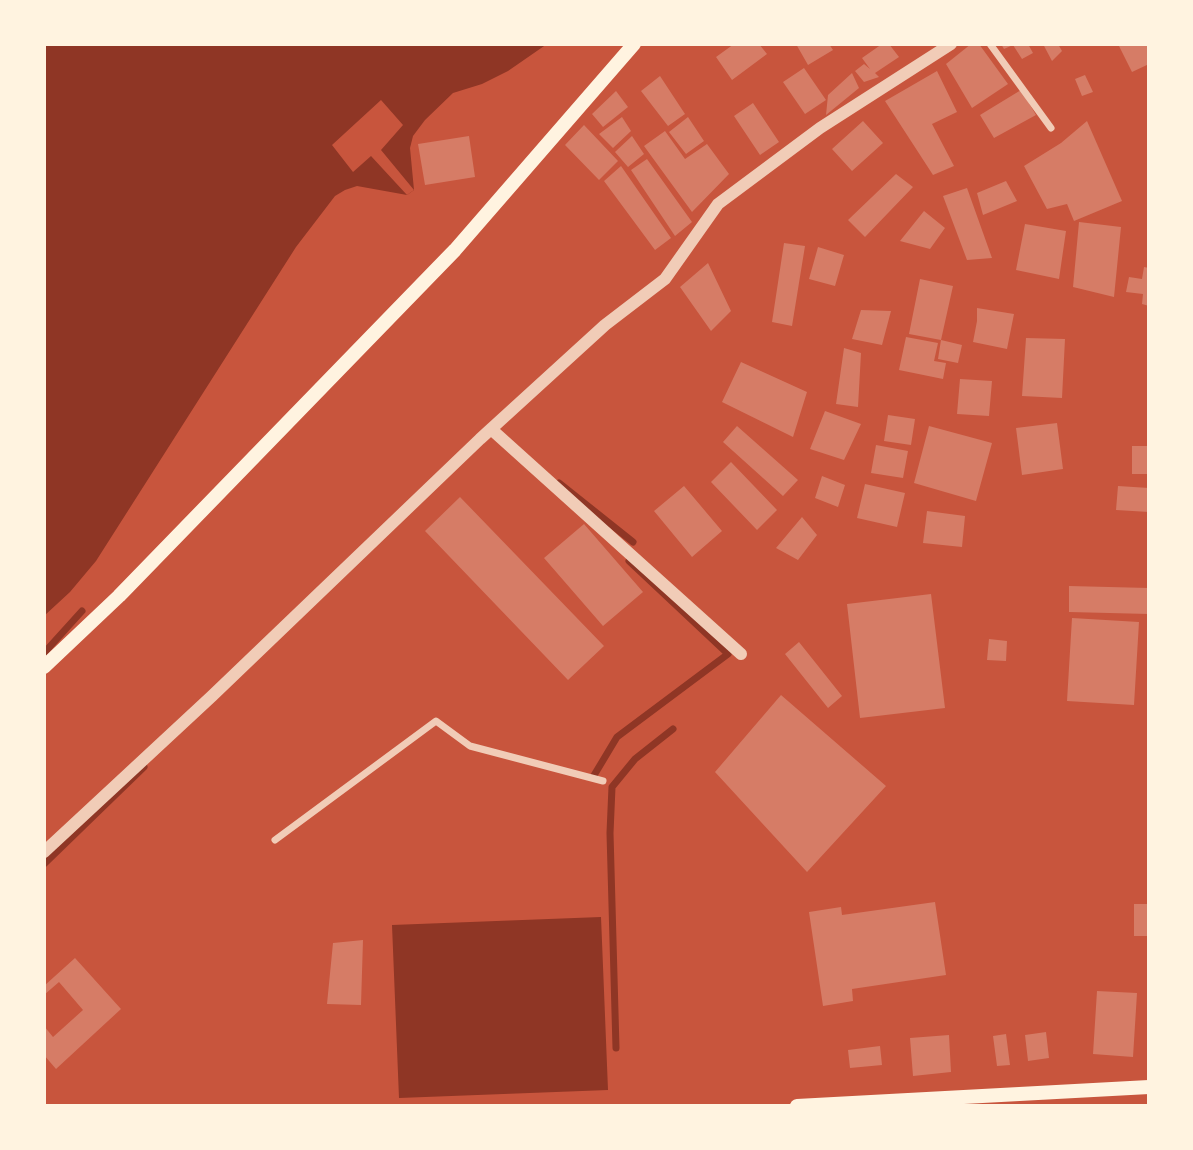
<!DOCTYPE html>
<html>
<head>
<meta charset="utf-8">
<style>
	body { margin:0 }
	#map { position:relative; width:1193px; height:1150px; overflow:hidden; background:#c8553d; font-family:Montserrat,sans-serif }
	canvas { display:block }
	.frame { position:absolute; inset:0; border:46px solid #fff3e0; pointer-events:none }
</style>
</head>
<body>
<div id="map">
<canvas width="1193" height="1150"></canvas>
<div class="frame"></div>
</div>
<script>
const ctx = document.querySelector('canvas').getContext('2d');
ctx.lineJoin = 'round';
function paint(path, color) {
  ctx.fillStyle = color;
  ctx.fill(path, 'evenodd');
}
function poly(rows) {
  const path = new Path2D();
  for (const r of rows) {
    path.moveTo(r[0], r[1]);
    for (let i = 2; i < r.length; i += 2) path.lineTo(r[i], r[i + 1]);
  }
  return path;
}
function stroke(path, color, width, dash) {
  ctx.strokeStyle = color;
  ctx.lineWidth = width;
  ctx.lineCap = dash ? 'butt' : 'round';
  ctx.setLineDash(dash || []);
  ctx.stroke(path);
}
const water = poly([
	[44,44,547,44,508,71,482,84,453,93,425,120,413,136,410,148,414,190,407,195,357,186,345,190,335,196,296,247,96,561,70,592,44,616],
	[601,917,608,1090,399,1098,392,925]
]);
const pier = poly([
	[381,100,403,125,381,150,414,190,407,195,371,156,353,172,332,145]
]);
const stream = poly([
	[559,483,633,542],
	[44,653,82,611],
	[593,777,617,737,728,654,629,561],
	[44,864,144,767],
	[616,1048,610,833,612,787,635,759,673,729]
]);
const building = poly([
	[734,44,759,44,767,54,732,80,716,57],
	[796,44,829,44,833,50,808,65],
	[882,44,889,44,899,57,875,73,879,77,864,82,855,71,864,64,870,69,862,58],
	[971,44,979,44,1008,84,972,108,946,64],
	[1001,44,1028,44,1033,53,1022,59,1013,45,1004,49],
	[1043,44,1058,44,1062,51,1052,61],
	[1118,44,1149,44,1149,64,1132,72],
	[804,68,826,100,805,114,783,82],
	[937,71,957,112,932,124,954,166,933,175,885,101],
	[852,73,859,88,826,115,828,95],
	[1085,75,1093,92,1082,96,1075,79],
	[660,76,685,114,668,126,641,91],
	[1021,90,1036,115,994,138,980,115],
	[616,91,628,107,603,127,592,114],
	[753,103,779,142,760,155,734,116],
	[622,117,631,131,613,148,599,134],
	[688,117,704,141,686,154,669,132],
	[863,121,883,143,852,171,832,149],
	[1087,121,1122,201,1074,221,1067,204,1047,209,1024,166,1061,143],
	[584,125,618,161,599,180,565,145],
	[665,131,685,159,707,144,729,174,692,212,644,146],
	[469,136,475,177,425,185,418,144],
	[632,136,644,154,628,167,615,152],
	[647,159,692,222,675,236,631,170],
	[621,166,671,238,655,250,604,181],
	[896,174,913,187,865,237,848,220],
	[1006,181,1017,201,983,215,977,193],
	[967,188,992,258,967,260,943,196],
	[924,211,945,228,930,249,900,241],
	[1079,222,1121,227,1114,297,1073,287],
	[1025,224,1066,231,1059,279,1016,270],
	[784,243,805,246,792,326,772,322],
	[818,247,844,255,835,286,809,279],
	[708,263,731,311,711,331,680,287],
	[1144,267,1149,268,1149,306,1142,304,1143,294,1126,292,1129,277,1142,279],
	[920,279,953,286,941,340,909,334],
	[977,308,1014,314,1007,349,973,342,977,321],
	[861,310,891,311,882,345,852,339],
	[906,337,938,343,934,361,946,363,943,379,899,370],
	[1026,338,1065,339,1062,398,1022,396],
	[941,340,962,345,958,363,938,359],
	[844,348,861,353,858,407,836,404],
	[741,362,807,392,793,437,722,402],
	[960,379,992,381,989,416,957,414],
	[825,411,861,424,844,460,810,449],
	[888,415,915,419,911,445,884,441],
	[1057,423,1063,469,1022,475,1016,428],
	[737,426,798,480,783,496,723,442],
	[929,426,992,443,976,501,914,483],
	[876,445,908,451,903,478,871,473],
	[1132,446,1149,446,1149,474,1132,474],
	[731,462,777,510,757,530,711,482],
	[822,476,845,485,838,507,815,498],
	[865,484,905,493,897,527,857,518],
	[684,486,722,531,692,557,654,511],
	[1118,486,1149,488,1149,512,1116,510],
	[460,497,604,646,568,680,425,531],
	[927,511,965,516,962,547,923,543],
	[802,517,817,535,798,560,776,548],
	[584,524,643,592,603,626,544,558],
	[1069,586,1149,588,1149,614,1069,612],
	[931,594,945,708,860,718,847,604],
	[1072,618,1139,622,1134,705,1067,701],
	[989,639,1007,641,1006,661,987,660],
	[799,642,842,696,828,708,785,654],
	[781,695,886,786,807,872,715,772],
	[935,902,946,975,852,989,853,1001,823,1006,809,912,841,907,842,915],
	[1134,904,1149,904,1149,936,1134,936],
	[363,940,361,1005,327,1004,333,943],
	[75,958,121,1009,56,1069,44,1055,44,1026,53,1037,83,1010,59,982,44,995,44,986],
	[1097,991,1137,993,1133,1057,1093,1054],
	[1046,1032,1049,1058,1028,1061,1025,1035],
	[1006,1034,1010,1065,997,1066,993,1036],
	[949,1035,951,1072,913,1076,910,1038],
	[880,1046,882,1065,850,1068,848,1050]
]);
const minor = poly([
	[990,44,1051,128],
	[275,840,436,721,470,746,603,781]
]);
const tertiary = poly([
	[491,429,741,654],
	[44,852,212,696,480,439,605,325,665,279,718,204,820,128,951,44]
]);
const secondary = poly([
	[44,667,119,596,455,250,634,44],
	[797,1106,1149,1087]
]);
paint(water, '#8f3625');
paint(pier, '#c8553d');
stroke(stream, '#8f3625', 7);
paint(building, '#d67c66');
stroke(minor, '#f1ccb7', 7);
stroke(tertiary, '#f1ccb7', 12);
stroke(secondary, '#fff3e0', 14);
</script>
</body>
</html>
